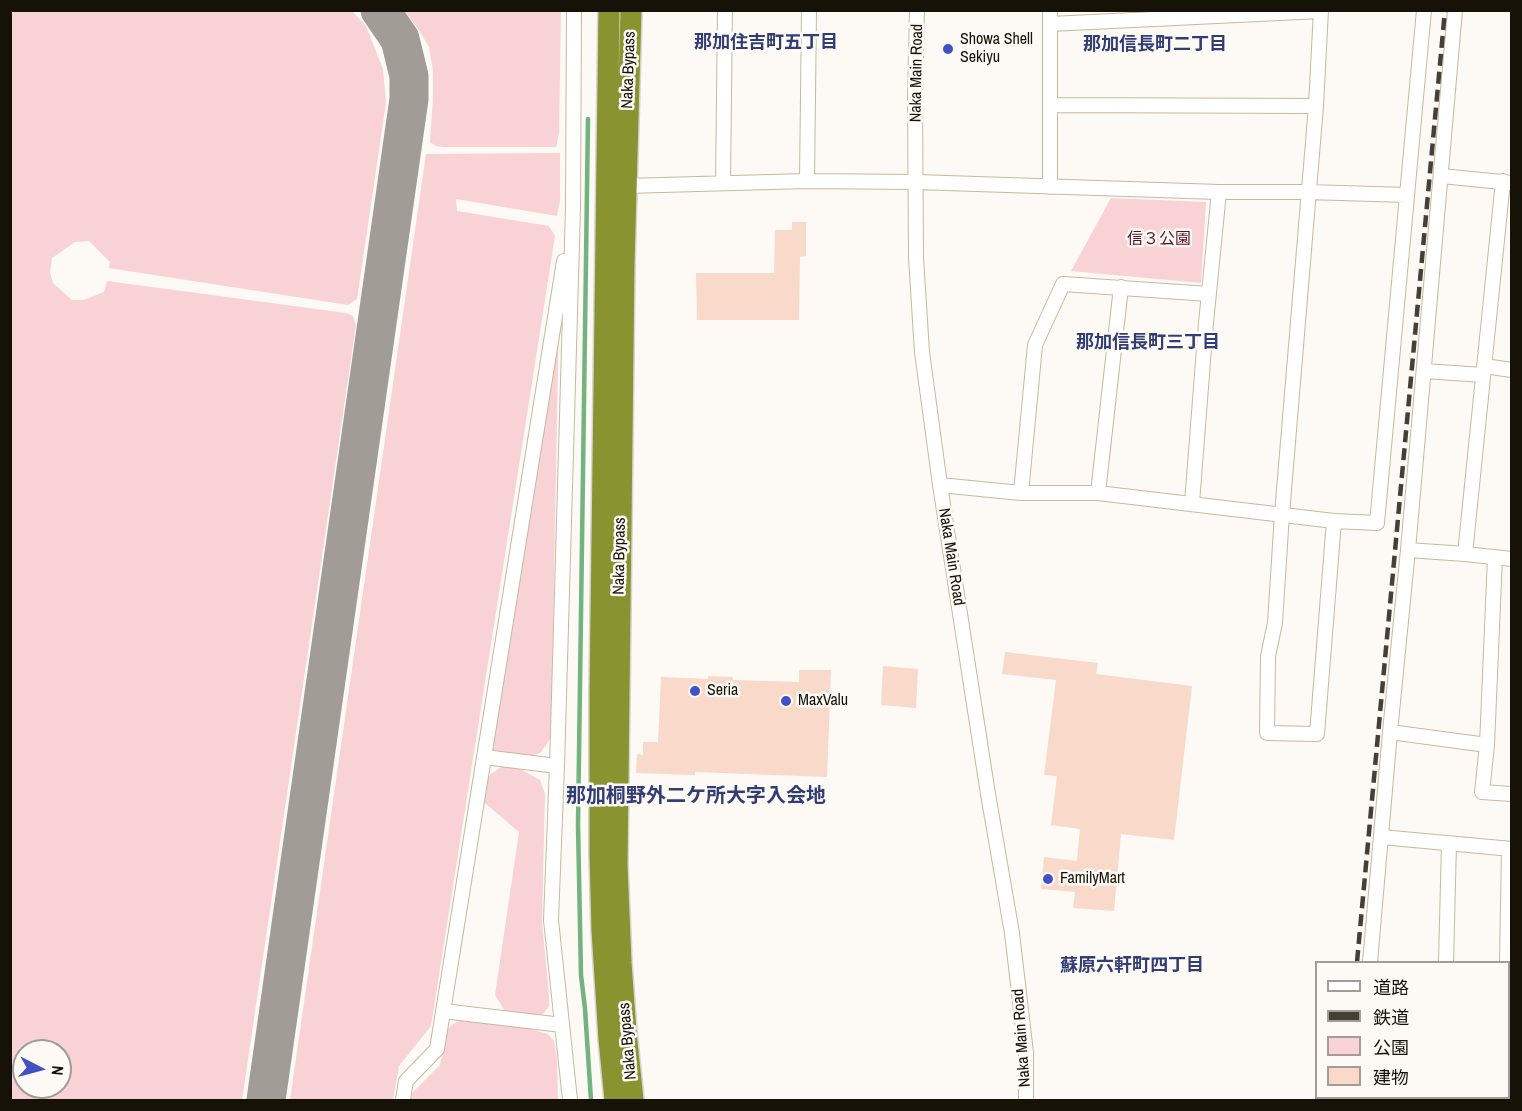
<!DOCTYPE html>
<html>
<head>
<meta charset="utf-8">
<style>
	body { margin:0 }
	#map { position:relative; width:1522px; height:1111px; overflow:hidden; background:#fdf9f4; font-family:"Archivo Narrow","Noto Sans JP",sans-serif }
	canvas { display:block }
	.frame { position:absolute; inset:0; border:12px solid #171208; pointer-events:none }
	.legend { position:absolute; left:1315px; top:961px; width:195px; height:138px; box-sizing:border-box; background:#fdf9f4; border:2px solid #a19d96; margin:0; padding:8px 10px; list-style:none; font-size:18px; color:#171208 }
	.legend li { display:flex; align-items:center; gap:12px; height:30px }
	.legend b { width:30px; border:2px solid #a19d96 }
	.north { position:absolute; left:12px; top:1039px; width:60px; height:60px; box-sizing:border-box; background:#fdf9f4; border:2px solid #a19d96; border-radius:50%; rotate:96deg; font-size:16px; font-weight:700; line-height:24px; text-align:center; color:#171208 }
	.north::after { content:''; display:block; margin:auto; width:21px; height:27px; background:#3f51c4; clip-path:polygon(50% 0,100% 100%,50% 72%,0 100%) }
</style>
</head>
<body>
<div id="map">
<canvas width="1522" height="1111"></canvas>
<div class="frame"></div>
<ul class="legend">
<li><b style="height:8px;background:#fff"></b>道路</li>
<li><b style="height:8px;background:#454037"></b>鉄道</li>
<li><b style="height:16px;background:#f8d2d5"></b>公園</li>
<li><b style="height:16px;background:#f8d9ca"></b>建物</li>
</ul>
<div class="north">N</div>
</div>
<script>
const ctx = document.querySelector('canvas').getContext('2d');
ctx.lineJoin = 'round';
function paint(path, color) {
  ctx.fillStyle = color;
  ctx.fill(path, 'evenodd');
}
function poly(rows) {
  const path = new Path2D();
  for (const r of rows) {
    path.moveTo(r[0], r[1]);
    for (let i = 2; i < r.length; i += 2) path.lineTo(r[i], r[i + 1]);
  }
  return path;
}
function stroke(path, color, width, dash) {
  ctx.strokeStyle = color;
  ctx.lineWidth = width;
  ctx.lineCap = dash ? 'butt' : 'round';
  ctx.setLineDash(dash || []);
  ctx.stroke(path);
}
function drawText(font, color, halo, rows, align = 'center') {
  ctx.font = font + ' "Archivo Narrow","Noto Sans JP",sans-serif';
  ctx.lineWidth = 5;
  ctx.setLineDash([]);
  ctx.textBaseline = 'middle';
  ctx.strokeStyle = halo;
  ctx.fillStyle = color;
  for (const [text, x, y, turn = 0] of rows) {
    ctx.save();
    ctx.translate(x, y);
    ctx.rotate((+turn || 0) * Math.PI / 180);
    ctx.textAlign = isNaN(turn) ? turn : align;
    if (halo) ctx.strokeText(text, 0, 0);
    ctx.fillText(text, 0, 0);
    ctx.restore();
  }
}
const green = poly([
	[15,10,352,11,366,26,383,69,386,103,357,299,348,305,109,268,110,262,89,241,75,242,52,258,50,273,53,283,72,300,84,300,104,292,107,281,346,313,353,316,356,325,242,1100,11,1100,10,15],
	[24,1051,60,1051,60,1087,24,1087],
	[405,11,561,11,559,133,556,147,444,147,436,146,430,142,433,98,433,71,429,47,418,29],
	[560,153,560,201,557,216,456,199,457,211,549,226,555,236,431,1026,399,1066,393,1100,290,1100,426,154],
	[1111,198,1206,202,1201,283,1071,271],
	[559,309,551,737,547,744,540,753,527,758,490,752],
	[504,765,517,767,540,780,545,794,542,923,549,995,549,1006,543,1014,536,1017,506,1013,495,995,519,832,479,798,481,787,491,774],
	[462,1020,523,1027,548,1034,554,1041,557,1058,558,1100,411,1100,413,1092,440,1065,447,1030,453,1024]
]);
const stream = poly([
	[588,119,578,825,581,975,585,1009,591,1100]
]);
const taxiway = poly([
	[266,1100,409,99,409,76,400,39,380,10]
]);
const building = poly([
	[792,222,806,222,806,256,800,257,799,320,697,320,696,273,774,273,775,230,792,230],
	[1005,652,1098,663,1096,674,1192,686,1174,840,1121,834,1114,911,1073,908,1075,892,1041,889,1044,857,1077,861,1080,829,1051,825,1057,776,1044,775,1056,680,1002,674],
	[883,666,918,669,916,708,881,705],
	[799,670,831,670,827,777,695,772,695,775,636,773,637,754,643,755,643,742,658,742,661,677,708,679,708,676,733,677,733,680,799,682]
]);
const minor = poly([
	[917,10,915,95,916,258,922,352,940,485,988,794,1012,933,1026,1053,1026,1100],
	[1321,10,1316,106,1282,514,1275,623,1268,656,1267,733,1317,734,1334,521],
	[1050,24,1321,11],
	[1050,105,1316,106],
	[1441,176,1512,183],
	[807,181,809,10],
	[723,183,725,10],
	[625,186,807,181,916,182,1219,192,1308,192,1407,195],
	[1050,187,1050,10],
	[1484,366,1512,370],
	[1424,371,1483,375],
	[940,485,1021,493,1098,493,1334,521,1377,523,1424,10],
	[1021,493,1035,345,1063,284,1209,294],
	[1098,493,1121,287],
	[1192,503,1206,323,1219,192],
	[1408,550,1465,554,1512,559],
	[1465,554,1503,181],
	[1495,557,1487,745,1482,792,1512,794],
	[1390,732,1487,745],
	[484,757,557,766],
	[1381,837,1512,849],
	[1370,962,1390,732,1408,550,1455,10],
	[1446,962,1449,843],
	[1507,962,1509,849],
	[443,1011,562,1025],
	[403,1100,406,1081,437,1049,564,261],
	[570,1100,551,920,557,766,573,208,574,10],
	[1358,1100,1358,1098],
	[1443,1100,1443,1098],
	[1505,1100,1505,1098]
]);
const highway = poly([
	[609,10,600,693,600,854,602,930,609,1039,615,1100],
	[631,10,624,264,617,865,621,963,626,1032,633,1100]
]);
const rail = poly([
	[1357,962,1445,10],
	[1345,1100,1345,1098]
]);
const markers = [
	[948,49,6,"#3f51c4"],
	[695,691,6,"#3f51c4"],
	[786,701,6,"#3f51c4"],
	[1048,879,6,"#3f51c4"]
];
const poiNames = [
	["Showa Shell",960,40],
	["Sekiyu",960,58],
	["Seria",707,691],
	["MaxValu",798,701],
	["FamilyMart",1060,879]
];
const streetNames = [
	["Naka Bypass",629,70,-88],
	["Naka Main Road",917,73,-89],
	["Naka Bypass",620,556,-89],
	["Naka Main Road",951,557,81],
	["Naka Main Road",1022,1038,-94],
	["Naka Bypass",628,1041,-95]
];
const parkNames = [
	["信３公園",1159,240]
];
const neighbourhoodNames = [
	["那加住吉町五丁目",766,43],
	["那加信長町二丁目",1155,45],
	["那加信長町三丁目",1148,343],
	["蘇原六軒町四丁目",1132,966]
];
const quarterNames = [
	["那加桐野外二ケ所大字入会地",696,797]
];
paint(green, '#f8d2d5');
stroke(stream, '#73b37f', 4.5);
stroke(taxiway, '#a19c96', 39);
paint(building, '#f8d9ca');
stroke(minor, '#c8b89e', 16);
stroke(highway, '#d5d4d3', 24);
stroke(minor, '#fff', 14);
stroke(highway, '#89932f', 21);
stroke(rail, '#454037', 4.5, [12, 6]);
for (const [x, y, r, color] of markers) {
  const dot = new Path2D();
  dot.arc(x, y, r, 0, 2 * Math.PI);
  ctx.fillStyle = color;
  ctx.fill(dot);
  stroke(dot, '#fdf9f4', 2);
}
drawText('16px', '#171208', '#fdf9f4', poiNames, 'left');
drawText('16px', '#171208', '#fdf9f4', streetNames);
drawText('16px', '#5b1122', '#fdf9f4', parkNames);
drawText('bold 18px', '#303d77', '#fdf9f4', neighbourhoodNames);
drawText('bold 20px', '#303d77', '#fdf9f4', quarterNames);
</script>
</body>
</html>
